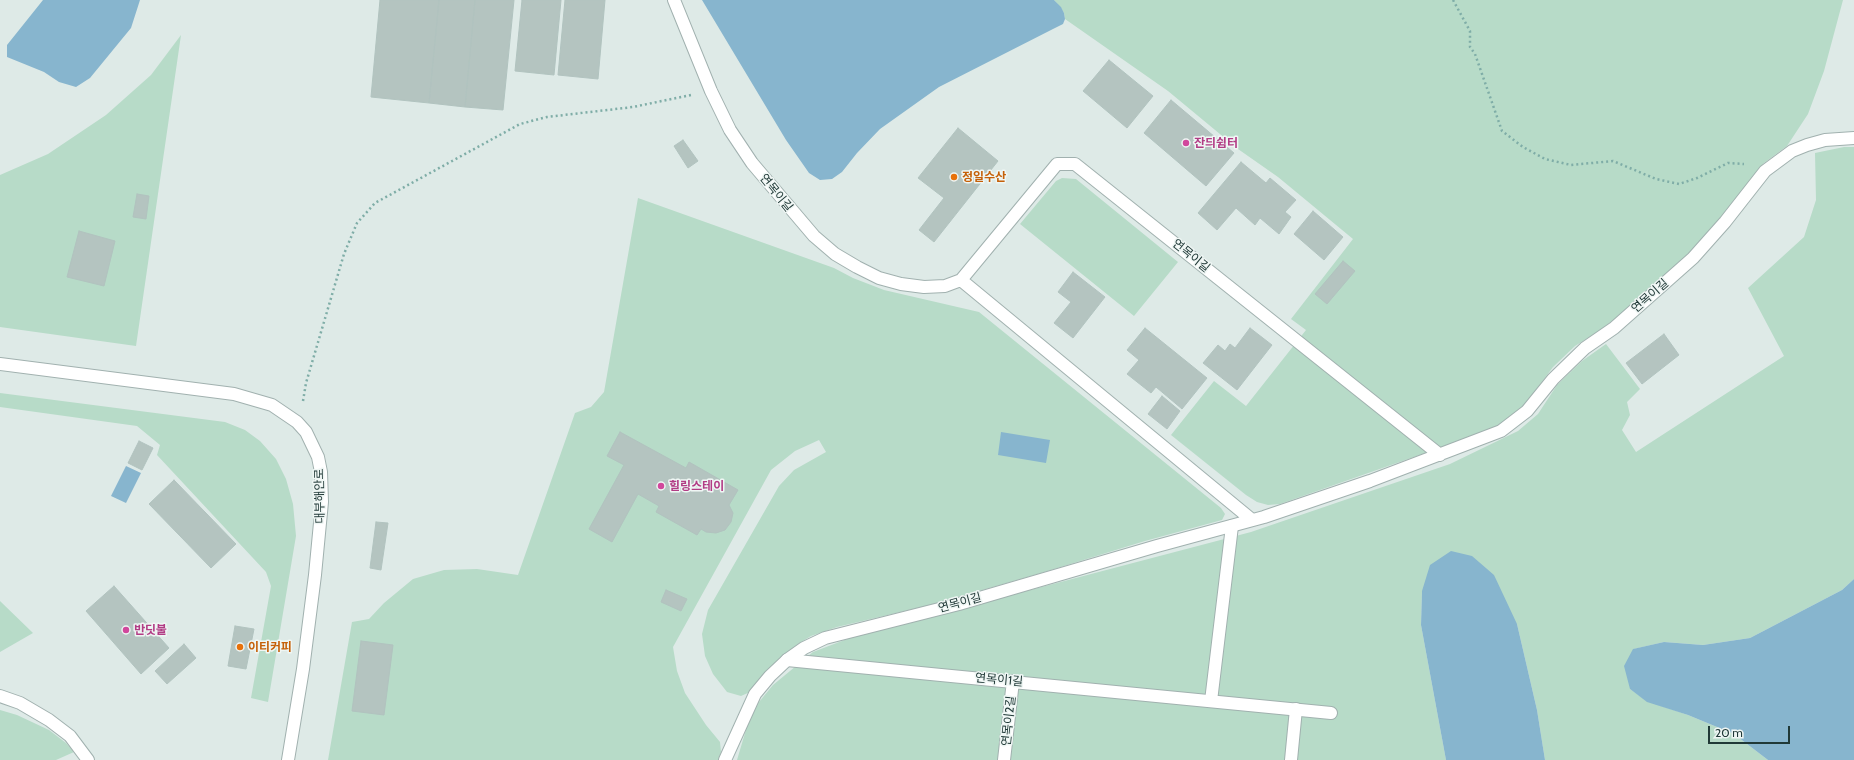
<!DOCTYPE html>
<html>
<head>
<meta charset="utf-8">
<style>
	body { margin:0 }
	#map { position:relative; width:1854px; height:760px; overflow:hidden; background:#deeae7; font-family:Cabin,sans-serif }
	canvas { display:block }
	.scale { position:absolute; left:1708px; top:726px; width:82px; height:18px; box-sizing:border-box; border:2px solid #203937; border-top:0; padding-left:5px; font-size:12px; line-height:14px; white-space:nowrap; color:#203937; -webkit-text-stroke:3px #eff6f4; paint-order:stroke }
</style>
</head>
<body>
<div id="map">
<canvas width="1854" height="760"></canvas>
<div class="scale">20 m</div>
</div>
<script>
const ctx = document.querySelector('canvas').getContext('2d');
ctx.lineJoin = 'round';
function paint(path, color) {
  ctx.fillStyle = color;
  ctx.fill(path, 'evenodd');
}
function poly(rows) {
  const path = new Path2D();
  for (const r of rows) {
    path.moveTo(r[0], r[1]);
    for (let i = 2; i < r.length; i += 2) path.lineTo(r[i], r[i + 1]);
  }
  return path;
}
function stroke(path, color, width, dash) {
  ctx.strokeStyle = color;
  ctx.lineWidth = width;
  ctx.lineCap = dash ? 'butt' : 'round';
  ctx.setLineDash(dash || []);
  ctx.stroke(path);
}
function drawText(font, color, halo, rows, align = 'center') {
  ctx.font = font + ' Cabin,"Noto Sans KR",sans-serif';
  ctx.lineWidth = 3;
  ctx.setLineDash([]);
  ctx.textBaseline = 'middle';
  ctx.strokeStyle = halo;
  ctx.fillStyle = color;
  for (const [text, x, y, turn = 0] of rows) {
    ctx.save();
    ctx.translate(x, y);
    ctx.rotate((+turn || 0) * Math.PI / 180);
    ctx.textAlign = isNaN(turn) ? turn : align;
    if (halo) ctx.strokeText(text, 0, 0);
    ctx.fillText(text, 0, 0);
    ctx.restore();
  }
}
const green = poly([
	[1054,0,1843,0,1824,71,1808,114,1787,146,1764,163,1700,243,1629,308,1599,331,1575,346,1553,367,1518,414,1501,424,1468,438,1280,504,1268,505,1257,502,1246,495,1171,435,1214,381,1246,406,1306,330,1291,319,1353,239,1278,177,1238,149,1168,91,1065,19,1064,13,1061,8],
	[181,35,136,346,0,327,0,175,48,154,106,115,151,75],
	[1844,147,1854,147,1854,579,1842,590,1750,638,1703,645,1664,642,1634,649,1630,689,1647,701,1688,715,1734,734,1768,760,1545,760,1537,710,1517,624,1422,591,1421,625,1446,760,737,760,748,723,759,702,773,685,813,652,855,636,1251,532,1450,464,1518,431,1538,414,1557,385,1582,361,1606,344,1640,389,1627,402,1630,415,1622,430,1636,452,1784,356,1748,288,1804,237,1816,200,1815,153],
	[1062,178,1076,179,1178,262,1134,316,1020,224,1056,181],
	[638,198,834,268,853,278,884,290,979,312,1221,508,1225,514,1222,520,1145,541,1038,574,930,605,837,627,811,636,798,644,777,661,750,692,741,696,727,692,713,674,705,656,702,634,708,610,779,486,794,470,826,452,819,440,795,451,771,470,673,647,677,671,685,693,706,725,720,742,721,752,718,760,328,760,352,622,369,619,384,603,413,579,444,570,477,569,518,575,575,413,591,407,604,392],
	[0,393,225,422,245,430,260,441,276,459,286,479,293,504,296,536,268,702,251,698,271,586,266,572,157,455,160,445,137,426,0,407],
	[0,601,33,633,0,652],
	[0,710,17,715,49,730,66,743,74,752,56,760,0,760]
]);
const water = poly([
	[43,0,140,0,131,28,90,78,76,87,59,82,44,72,7,57,7,45],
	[702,0,1054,0,1061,7,1064,13,1065,19,1063,24,1053,29,939,87,880,129,857,153,842,172,832,179,820,180,809,173,786,140],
	[1001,432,1050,440,1046,463,998,455],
	[126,466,141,473,126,503,111,496],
	[1451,551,1472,556,1494,575,1517,624,1537,710,1545,760,1446,760,1421,625,1422,591,1430,565],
	[1854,579,1854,760,1768,760,1734,734,1688,715,1647,702,1630,689,1624,666,1633,649,1664,642,1703,645,1750,638,1842,590]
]);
const building = poly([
	[380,0,439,0,429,103,371,97,380,0],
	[439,0,475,0,465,107,429,103,439,0],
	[475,0,514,0,503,110,465,107,475,0],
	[522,0,561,0,554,75,515,71,522,0],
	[565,0,605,0,598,79,558,75,565,0],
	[1109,60,1153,96,1127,128,1083,91,1109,60],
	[1171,100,1234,153,1206,186,1144,133,1171,100],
	[958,128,998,161,934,242,919,230,944,198,918,178,958,128],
	[683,140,698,161,688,168,674,146,683,140],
	[1241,162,1266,183,1270,178,1296,200,1285,212,1291,217,1279,234,1260,218,1255,225,1236,208,1217,230,1198,213,1241,162],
	[137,194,149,196,146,219,133,217,137,194],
	[1313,211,1343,237,1324,260,1294,234,1313,211],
	[79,231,115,241,104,286,67,277,79,231],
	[1343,261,1355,271,1327,304,1315,294,1343,261],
	[1073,272,1105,297,1073,338,1054,323,1071,302,1058,292,1073,272],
	[1145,328,1207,378,1182,409,1156,387,1151,393,1127,374,1139,360,1127,350,1145,328],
	[1250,328,1272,345,1237,390,1203,363,1218,345,1225,351,1230,344,1235,348,1250,328],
	[1664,334,1679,355,1642,384,1626,363,1664,334],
	[1162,396,1180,411,1167,429,1148,414,1162,396],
	[620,432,686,468,689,462,738,490,729,505,733,513,731,522,725,530,716,533,706,532,701,529,697,535,656,512,659,506,638,494,612,542,589,529,624,465,607,456,620,432],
	[139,441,153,448,142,470,128,463,139,441],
	[174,480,236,544,211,568,149,504,174,480],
	[376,522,388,523,381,570,370,568,376,522],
	[114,586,169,648,141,674,86,611,114,586],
	[666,590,687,599,681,611,661,602,666,590],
	[235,626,254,629,246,669,228,666,235,626],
	[361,641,393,645,384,715,352,711,361,641],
	[184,644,196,658,167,684,155,671,184,644]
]);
const path = poly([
	[1453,0,1470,31,1470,47,1475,54,1502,131,1523,147,1545,159,1571,165,1613,161,1656,179,1679,184,1697,178,1728,163,1744,164],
	[303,401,306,383,344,254,357,223,375,203,520,124,547,117,633,107,691,95]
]);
const service = poly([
	[674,0,711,91,730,130,752,163,814,236,835,254,857,267,879,278,901,284,924,287,945,286,961,280],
	[1252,520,961,280,1057,164,1075,164,1440,455],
	[0,696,20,703,49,720,70,736,88,760],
	[725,760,755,694,770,676,787,660,804,648,825,638,959,604,1157,546,1264,517,1370,481,1501,431,1527,411,1553,379,1585,348,1614,328,1693,258,1725,222,1765,171,1792,151,1807,145,1825,140,1854,138],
	[1291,760,1296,709]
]);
const minor = poly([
	[787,660,1331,713],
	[1211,701,1232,526],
	[1004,760,1013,681]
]);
const tertiary = poly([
	[0,364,234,394,272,405,297,422,306,432,318,457,321,472,322,502,315,575,303,669,288,760]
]);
const markers = [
	[1186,143,4,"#d1479c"],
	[954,177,4,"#e8710a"],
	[661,486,4,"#d1479c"],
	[126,630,4,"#d1479c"],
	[240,647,4,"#e8710a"]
];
const hotelNames = [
	["잔듸쉼터",1194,143],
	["힐링스테이",669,486],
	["반딧불",134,630]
];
const foodNames = [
	["정일수산",962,177],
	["이티커피",248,647]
];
const streetNames = [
	["연목이길",776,193,51],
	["연목이길",1191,256,39],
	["연목이길",1650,296,-41],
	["대부해안로",320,496,-91],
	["연목이길",960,603,-15],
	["연목이1길",999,680,5],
	["연목이2길",1009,721,-84]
];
paint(green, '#b7dbc8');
paint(water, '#87b5ce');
paint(building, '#b4c4c0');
stroke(building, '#b1c3bf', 1);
stroke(service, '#a1b1af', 14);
stroke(minor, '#a1b1af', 14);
stroke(tertiary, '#a1b1af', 14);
stroke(path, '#7fada7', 2.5, [2, 3]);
stroke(service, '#fff', 12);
stroke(minor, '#fff', 12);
stroke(tertiary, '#fff', 12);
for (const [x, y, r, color] of markers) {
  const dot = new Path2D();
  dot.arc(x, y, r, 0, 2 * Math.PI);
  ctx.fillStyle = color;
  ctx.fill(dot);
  stroke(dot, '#eff6f4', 1.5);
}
drawText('bold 12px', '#b23c85', '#eff6f4', hotelNames, 'left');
drawText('bold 12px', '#c56008', '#eff6f4', foodNames, 'left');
drawText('12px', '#203937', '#eff6f4', streetNames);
</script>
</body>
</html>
